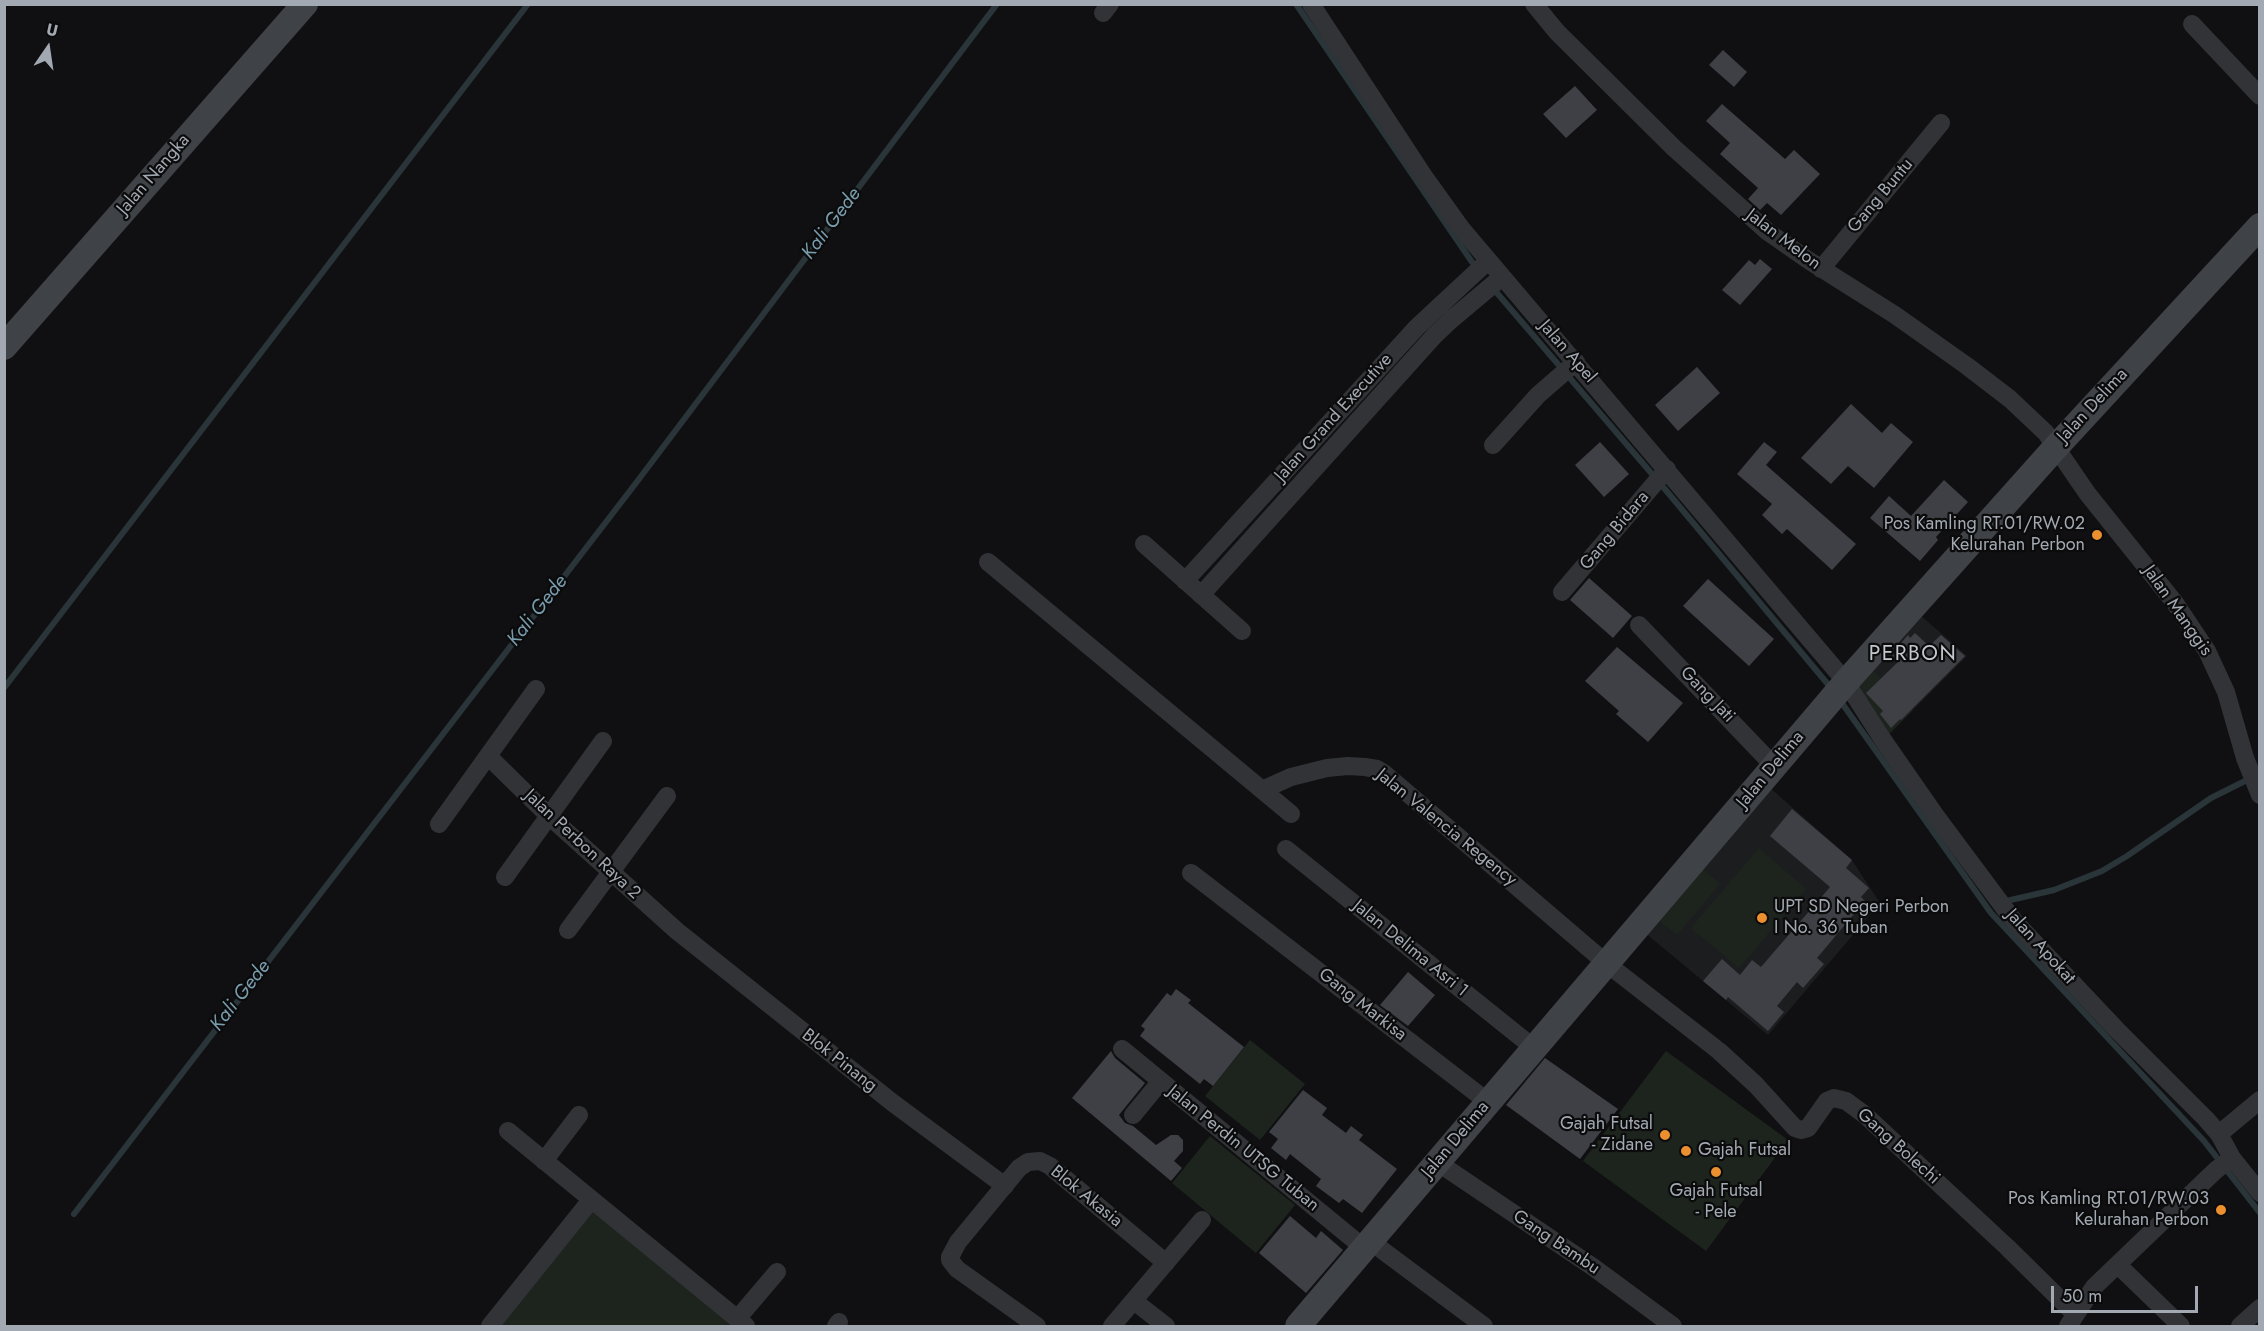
<!DOCTYPE html>
<html>
<head>
<meta charset="utf-8">
<style>
	body { margin:0 }
	#map { position:relative; width:2264px; height:1331px; overflow:hidden; background:#101012; font-family:Jost,sans-serif }
	canvas { display:block }
	.frame { position:absolute; inset:0; border:6px solid #a2a9b2; pointer-events:none }
	.north { position:absolute; left:18px; top:18px; width:60px; height:60px; -webkit-text-stroke:4px #0b0b0c; paint-order:stroke; rotate:13deg; font-size:16px; font-weight:700; line-height:24px; text-align:center; color:#a2a9b2 }
	.north::after { content:''; display:block; margin:auto; width:21px; height:27px; background:#a2a9b2; clip-path:polygon(50% 0,100% 100%,50% 72%,0 100%) }
	.scale { position:absolute; left:2051px; top:1286px; width:147px; height:27px; box-sizing:border-box; border:3px solid #a2a9b2; border-top:0; padding-left:8px; font-size:18px; line-height:21px; white-space:nowrap; color:#a2a9b2; -webkit-text-stroke:4px #0b0b0c; paint-order:stroke }
</style>
</head>
<body>
<div id="map">
<canvas width="2264" height="1331"></canvas>
<div class="frame"></div>
<div class="north">U</div>
<div class="scale">50 m</div>
</div>
<script>
const ctx = document.querySelector('canvas').getContext('2d');
ctx.lineJoin = 'round';
function paint(path, color) {
  ctx.fillStyle = color;
  ctx.fill(path, 'evenodd');
}
function poly(rows) {
  const path = new Path2D();
  for (const r of rows) {
    path.moveTo(r[0], r[1]);
    for (let i = 2; i < r.length; i += 2) path.lineTo(r[i], r[i + 1]);
  }
  return path;
}
function stroke(path, color, width, dash) {
  ctx.strokeStyle = color;
  ctx.lineWidth = width;
  ctx.lineCap = dash ? 'butt' : 'round';
  ctx.setLineDash(dash || []);
  ctx.stroke(path);
}
function drawText(font, color, halo, rows, align = 'center') {
  ctx.font = font + ' Jost,sans-serif';
  ctx.lineWidth = 4.5;
  ctx.setLineDash([]);
  ctx.textBaseline = 'middle';
  ctx.strokeStyle = halo;
  ctx.fillStyle = color;
  for (const [text, x, y, turn = 0] of rows) {
    ctx.save();
    ctx.translate(x, y);
    ctx.rotate((+turn || 0) * Math.PI / 180);
    ctx.textAlign = isNaN(turn) ? turn : align;
    if (halo) ctx.strokeText(text, 0, 0);
    ctx.fillText(text, 0, 0);
    ctx.restore();
  }
}
const built = poly([
	[1918,613,1967,656,1889,734,1860,680],
	[1768,786,1852,860,1880,903,1768,1035,1644,932]
]);
const green = poly([
	[1869,667,1913,710,1889,734,1860,687,1860,680],
	[1759,848,1806,889,1739,968,1691,928],
	[1703,869,1720,884,1677,935,1659,920],
	[1250,1040,1305,1084,1260,1140,1205,1096],
	[1666,1051,1788,1140,1706,1251,1583,1161],
	[1210,1136,1295,1205,1256,1253,1172,1183],
	[592,1207,736,1326,499,1326]
]);
const stream = poly([
	[1296,4,1472,262],
	[1497,293,1652,474],
	[1664,488,1831,688],
	[4,688,528,4],
	[1839,699,1991,913,2204,1141,2260,1213],
	[2002,902,2054,890,2102,871,2127,856,2211,798,2251,778],
	[74,1214,636,483,997,4]
]);
const building = poly([
	[1723,50,1747,72,1734,87,1709,65],
	[1575,86,1597,110,1566,138,1543,114],
	[1722,104,1785,159,1794,150,1820,174,1781,215,1767,203,1760,210,1748,199,1758,188,1720,154,1730,143,1706,121],
	[1760,259,1772,269,1740,305,1722,290,1749,260,1755,265],
	[1697,367,1720,393,1678,431,1655,405],
	[1851,404,1882,433,1891,423,1913,442,1874,488,1848,466,1831,484,1801,458],
	[1600,442,1629,474,1604,497,1575,465],
	[1764,442,1777,452,1766,465,1856,544,1832,570,1787,529,1782,534,1762,515,1772,504,1737,474],
	[1944,480,1968,502,1936,537,1938,540,1920,561,1870,518,1889,496,1911,516],
	[1589,578,1632,616,1613,638,1570,600],
	[1708,579,1774,639,1749,666,1683,606],
	[1915,633,1929,646,1941,635,1965,656,1901,720,1900,719,1891,728,1880,714,1883,711,1866,693,1898,662,1892,656,1897,651,1895,650,1908,635,1910,638],
	[1617,647,1683,703,1648,742,1616,714,1619,711,1585,681],
	[1792,809,1852,860,1846,868,1869,888,1861,897,1865,901,1817,958,1824,964,1803,988,1797,982,1777,1006,1784,1012,1768,1031,1728,997,1726,1000,1703,981,1722,959,1740,975,1752,960,1761,967,1830,887,1770,836],
	[1408,972,1435,995,1408,1026,1380,1005],
	[1176,989,1191,1000,1188,1003,1244,1047,1213,1086,1204,1079,1200,1084,1140,1036,1145,1029,1141,1026,1167,993,1171,996],
	[1111,1051,1115,1058,1145,1083,1119,1115,1125,1123,1133,1126,1156,1145,1171,1135,1178,1135,1183,1140,1183,1151,1174,1161,1182,1168,1171,1181,1072,1098],
	[1545,1058,1618,1109,1580,1159,1506,1105],
	[1303,1090,1327,1108,1322,1115,1346,1133,1351,1126,1363,1135,1359,1140,1397,1169,1362,1213,1343,1199,1339,1203,1316,1186,1321,1179,1290,1154,1286,1160,1271,1148,1278,1139,1269,1132],
	[1290,1216,1316,1238,1321,1231,1343,1250,1306,1293,1259,1253]
]);
const street = poly([
	[1311,4,1423,175,1461,228,1846,682,1883,740,1935,815,2014,921,2116,1029,2206,1119,2219,1134,2232,1158,2260,1193],
	[1534,4,1557,32,1674,148,1768,232,1808,260,1895,315,1967,366,2010,399,2046,433,2087,493,2175,603,2207,651,2226,692,2245,758,2260,795],
	[1103,13,1110,4],
	[2192,24,2260,96],
	[1821,269,1941,123],
	[1493,445,1538,395,1576,362],
	[1144,544,1242,631],
	[988,562,1291,814],
	[1185,581,1417,327,1488,261],
	[1562,592,1667,469],
	[1201,595,1434,336,1452,319,1502,277],
	[1639,625,1774,766],
	[488,756,549,816,677,931,893,1103,1005,1186],
	[1262,790,1291,777,1327,768,1348,766,1365,767,1377,769,1385,774,1606,963,1719,1051,1756,1085,1795,1128,1801,1130,1808,1128,1827,1101,1834,1098,1846,1101,1865,1115,2007,1247,2075,1314],
	[439,824,536,689],
	[1286,849,1534,1048],
	[1191,873,1488,1102],
	[505,877,603,741],
	[568,930,667,796],
	[1122,1049,1364,1248],
	[1133,1115,1161,1081],
	[508,1131,746,1326],
	[2219,1134,2260,1100],
	[544,1161,579,1115],
	[1437,1162,1593,1267,1673,1326],
	[1370,1241,1484,1326],
	[2118,1265,2181,1326],
	[1134,1301,1166,1326],
	[737,1319,777,1272],
	[490,1326,591,1200],
	[836,1326,839,1322],
	[1037,1326,957,1269,950,1260,950,1257,958,1242,1019,1168,1028,1162,1040,1161,1050,1166,1166,1263],
	[1112,1326,1202,1220],
	[2068,1326,2094,1287,2216,1170,2232,1158],
	[2240,1326,2260,1308]
]);
const secondary = poly([
	[4,347,305,4],
	[1298,1326,1846,682,2056,447,2260,226]
]);
const markers = [
	[2097,535,6,"#eb8f2f"],
	[1762,918,6,"#eb8f2f"],
	[1665,1135,6,"#eb8f2f"],
	[1686,1151,6,"#eb8f2f"],
	[1716,1172,6,"#eb8f2f"],
	[2221,1210,6,"#eb8f2f"]
];
const streetNames = [
	["Jalan Nangka",154,175,-49],
	["Gang Buntu",1881,196,-50],
	["Jalan Melon",1783,240,37],
	["Jalan Apel",1567,352,49],
	["Jalan Delima",2093,406,-47],
	["Jalan Grand Executive",1334,418,-48],
	["Gang Bidara",1615,531,-50],
	["Jalan Manggis",2177,611,55],
	["Gang Jati",1707,695,46],
	["Jalan Delima",1771,770,-50],
	["Jalan Valencia Regency",1446,828,39],
	["Jalan Perbon Raya 2",582,845,43],
	["Jalan Apokat",2040,947,48],
	["Jalan Delima Asri 1",1410,949,39],
	["Gang Markisa",1362,1005,38],
	["Blok Pinang",839,1061,38],
	["Jalan Delima",1456,1140,-50],
	["Gang Bolechi",1898,1147,42],
	["Jalan Perdin UTSG Tuban",1243,1149,39],
	["Blok Akasia",1086,1197,39],
	["Gang Bambu",1556,1243,34]
];
const poiNames = [
	["Pos Kamling RT.01/RW.02",2085,525],
	["Kelurahan Perbon",2085,546],
	["UPT SD Negeri Perbon",1774,908,"left"],
	["I No. 36 Tuban",1774,929,"left"],
	["Gajah Futsal",1653,1125],
	["- Zidane",1653,1146],
	["Gajah Futsal",1698,1151,"left"],
	["Gajah Futsal",1716,1192,"center"],
	["- Pele",1716,1213,"center"],
	["Pos Kamling RT.01/RW.03",2209,1200],
	["Kelurahan Perbon",2209,1221]
];
const waterNames = [
	["Kali Gede",832,224,-53],
	["Kali Gede",538,611,-52],
	["Kali Gede",241,996,-52]
];
const quarterNames = [
	["PERBON",1913,655]
];
paint(built, '#1c1d1e');
paint(green, '#1d241d');
stroke(stream, '#2a3539', 6);
paint(building, '#3f4045');
stroke(street, '#313336', 18);
stroke(secondary, '#3f4246', 26);
for (const [x, y, r, color] of markers) {
  const dot = new Path2D();
  dot.arc(x, y, r, 0, 2 * Math.PI);
  ctx.fillStyle = color;
  ctx.fill(dot);
  stroke(dot, '#0b0b0c', 2);
}
drawText('18px', '#a2a9b2', '#0b0b0c', streetNames);
drawText('18px', '#a2a9b2', '#0b0b0c', poiNames, 'right');
drawText('italic 20px', '#799cad', '#0b0b0c', waterNames);
ctx.letterSpacing = '1.5px';
drawText('21px', '#c3c7ce', '#0b0b0c', quarterNames);
ctx.letterSpacing = '0px';
</script>
</body>
</html>
